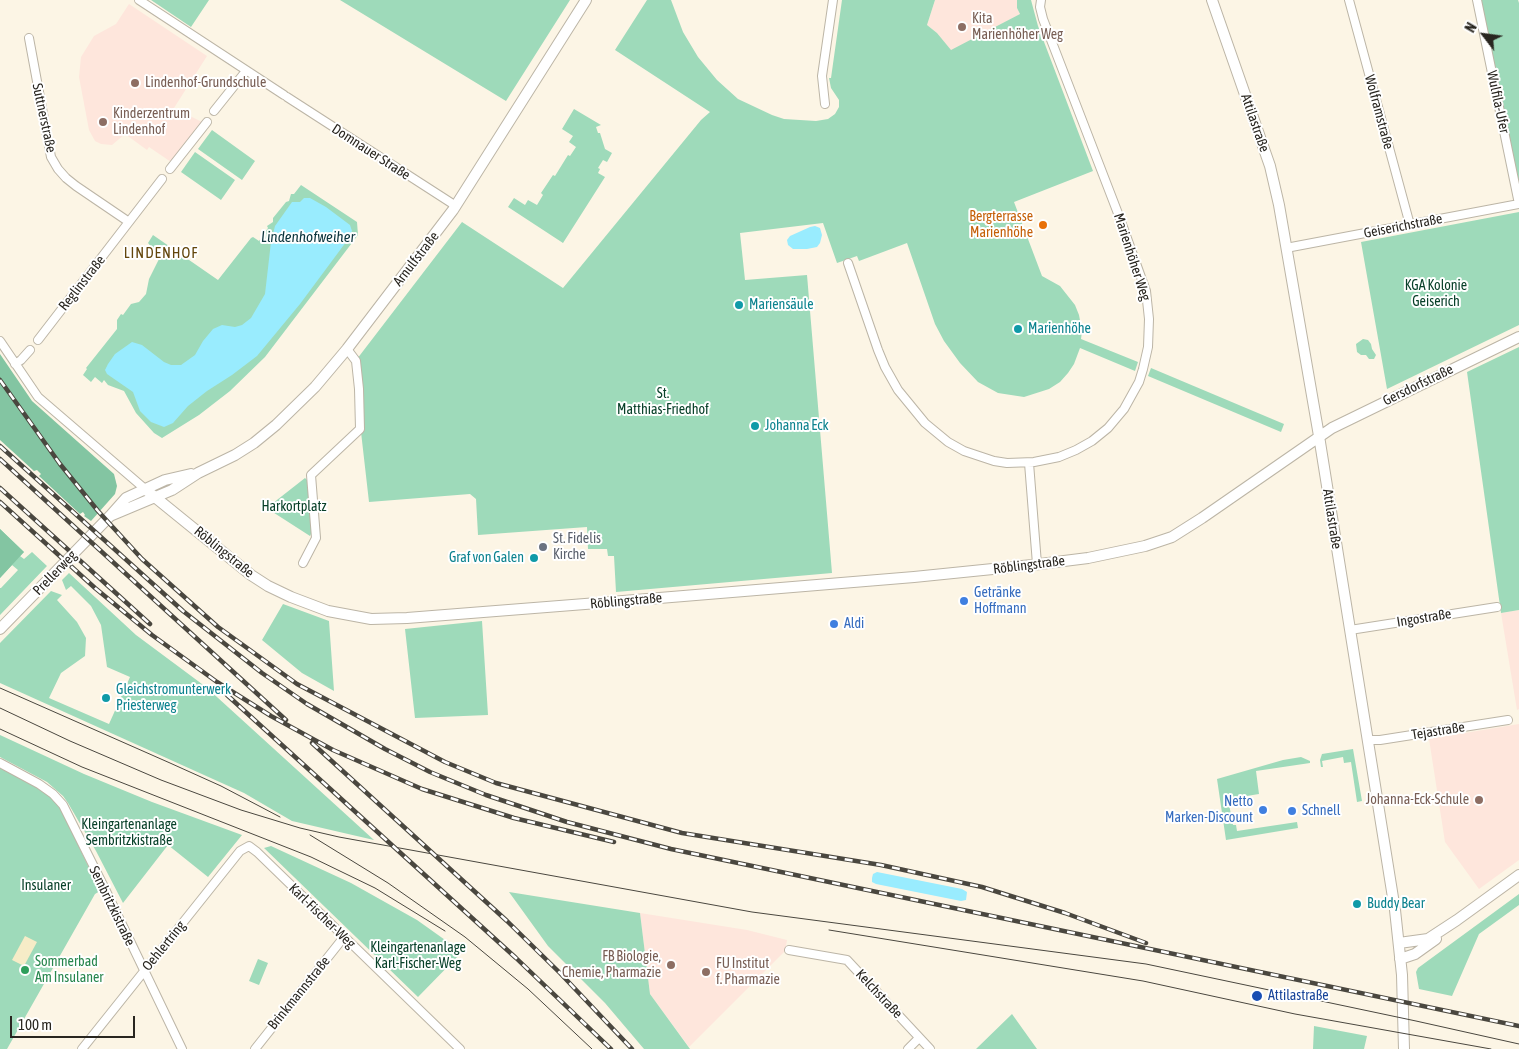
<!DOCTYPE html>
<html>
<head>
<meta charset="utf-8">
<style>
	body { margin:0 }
	#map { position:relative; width:1519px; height:1049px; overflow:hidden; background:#fcf5e5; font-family:"Asap Condensed",sans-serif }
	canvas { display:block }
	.north { position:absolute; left:1459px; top:10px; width:50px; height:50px; -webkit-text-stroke:4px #fff; paint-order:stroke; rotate:300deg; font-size:14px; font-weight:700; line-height:20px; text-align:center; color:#292620 }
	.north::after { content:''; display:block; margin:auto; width:18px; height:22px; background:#292620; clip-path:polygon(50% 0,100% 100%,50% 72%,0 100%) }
	.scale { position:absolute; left:10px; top:1016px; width:125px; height:22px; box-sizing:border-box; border:2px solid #292620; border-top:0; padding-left:6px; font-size:15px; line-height:18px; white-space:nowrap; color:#292620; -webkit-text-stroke:4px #fff; paint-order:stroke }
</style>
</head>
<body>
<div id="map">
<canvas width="1519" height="1049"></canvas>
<div class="north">N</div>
<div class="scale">100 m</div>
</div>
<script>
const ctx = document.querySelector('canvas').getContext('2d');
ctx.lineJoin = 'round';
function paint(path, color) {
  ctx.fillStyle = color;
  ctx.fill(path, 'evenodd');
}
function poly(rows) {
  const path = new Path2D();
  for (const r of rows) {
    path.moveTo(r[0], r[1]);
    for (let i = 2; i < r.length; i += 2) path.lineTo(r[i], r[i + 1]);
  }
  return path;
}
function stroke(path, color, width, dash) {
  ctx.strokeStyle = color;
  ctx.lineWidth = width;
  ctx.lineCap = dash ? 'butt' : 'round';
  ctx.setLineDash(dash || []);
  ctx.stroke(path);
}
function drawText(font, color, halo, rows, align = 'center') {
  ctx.font = font + ' "Asap Condensed",sans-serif';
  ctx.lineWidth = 4;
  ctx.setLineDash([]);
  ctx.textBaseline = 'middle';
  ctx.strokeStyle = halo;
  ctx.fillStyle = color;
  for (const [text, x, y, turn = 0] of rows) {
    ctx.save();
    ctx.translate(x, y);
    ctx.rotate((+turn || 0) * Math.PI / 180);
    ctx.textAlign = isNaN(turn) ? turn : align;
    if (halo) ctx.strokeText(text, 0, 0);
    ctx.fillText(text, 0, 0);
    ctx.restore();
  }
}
const education = poly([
	[935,0,1017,0,1017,8,1020,14,951,51,937,33,927,25],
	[129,4,207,56,174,108,202,122,171,162,149,147,147,150,125,134,112,145,101,144,95,141,89,130,79,77,81,57,94,36,116,24],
	[1519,610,1519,709,1517,710,1501,613],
	[1519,724,1519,860,1479,889,1445,842,1429,739],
	[640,913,747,930,787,940,785,951,689,1047,650,994]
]);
const green = poly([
	[151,0,209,0,191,27],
	[340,0,570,0,506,101],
	[647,0,671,0,683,32,698,57,717,80,738,99,772,115,784,119,816,121,828,119,835,114,839,107,839,100,831,88,829,78,831,78,842,0,935,0,927,25,937,33,951,50,1020,14,1017,8,1017,0,1031,0,1038,26,1093,171,1014,202,1042,276,1060,286,1075,305,1079,315,1082,331,1081,339,1138,362,1135,371,1080,348,1074,364,1068,373,1060,382,1049,389,1024,397,998,393,978,382,960,363,944,341,935,324,907,243,859,261,857,256,837,263,823,223,740,233,745,280,807,275,832,573,616,592,614,556,608,556,607,549,588,549,587,527,478,535,476,499,470,494,369,502,361,432,357,359,462,222,563,288,701,120,710,112,615,50],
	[1480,0,1518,0,1519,3,1519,189],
	[574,109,601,125,596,127,598,133,600,133,605,149,612,153,607,162,603,160,598,168,600,169,598,173,605,177,563,243,508,207,514,198,525,205,528,200,537,205,543,195,541,193,553,175,555,176,568,155,570,156,576,147,569,142,573,136,562,129],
	[212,130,255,161,242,180,198,149],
	[195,152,235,180,221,200,181,172],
	[301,185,357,222,358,235,265,357,230,391,199,415,162,438,154,433,136,413,124,391,108,385,104,380,102,383,95,377,91,382,83,375,87,369,86,368,117,329,117,320,121,314,123,315,131,304,139,302,146,294,149,279,160,257,148,243,153,235,218,280,251,238,253,237,259,241,268,228,267,226,273,222,273,218,286,202,289,201,291,194,294,194],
	[1519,212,1519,325,1387,389,1361,242],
	[1363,339,1368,340,1371,344,1372,349,1376,355,1374,359,1369,359,1366,355,1361,355,1357,352,1356,344],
	[1519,347,1519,610,1501,613,1467,372],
	[1151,368,1284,424,1281,432,1148,376],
	[305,478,310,483,312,532,310,536,268,509,268,507],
	[0,529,24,552,20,556,24,559,32,552,47,566,0,615,0,588,1,588,18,570,12,565,0,578],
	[69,573,136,635,206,687,374,840,292,821,244,793,0,683,0,643,51,591,62,595,57,600,77,622,86,638,85,656,61,673,49,698,109,724,130,677,107,667,101,625,91,606,71,586,66,590,62,580],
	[283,604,329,621,334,691,302,673,262,640],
	[482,621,488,715,415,718,405,629],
	[0,735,84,774,152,802,242,835,208,877,168,845,123,903,96,851,68,803,63,796,47,782,0,757],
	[1353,749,1362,801,1357,802,1351,762,1344,763,1343,757,1322,761,1323,767,1321,767,1320,760,1322,754],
	[1301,757,1310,761,1310,763,1256,771,1259,794,1228,799,1233,825,1236,825,1237,831,1297,822,1298,828,1226,840,1217,779,1283,760],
	[0,766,22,777,50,795,60,807,100,891,95,894,7,1049,0,1049],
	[271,846,351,883,417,920,462,952,418,997,264,848],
	[509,892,640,913,650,994,690,1049,644,1049,605,1003,548,946],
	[1519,894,1519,905,1479,934,1452,996,1419,989,1416,972,1418,968],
	[258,959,268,963,259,985,249,981],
	[1012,1014,1037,1049,976,1049],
	[1314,1026,1367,1036,1364,1049,1313,1049]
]);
const forest = poly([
	[0,354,32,401,114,474,117,486,115,494,91,521,84,516,85,515,83,512,80,514,39,476,41,474,37,470,34,471,0,440],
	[0,529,24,552,0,578]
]);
const sand = poly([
	[25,936,37,942,24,966,12,960]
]);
const water = poly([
	[304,198,310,198,326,207,350,225,352,231,349,238,300,304,257,356,232,375,207,391,188,406,173,423,164,427,151,422,140,411,133,392,107,374,105,370,108,364,115,354,132,342,142,345,164,362,171,365,181,365,195,355,203,341,213,329,222,325,235,327,242,325,251,318,265,294,271,242,275,226,292,202,300,202],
	[815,226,820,228,822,235,820,243,817,247,807,249,793,249,788,245,787,240,790,236,810,227],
	[877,872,962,889,967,892,966,900,961,901,876,884,872,882,872,878,873,874]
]);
const street = poly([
	[139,0,284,95],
	[1349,0,1410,225],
	[29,38,51,157,58,169,66,178,76,186,129,222],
	[287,97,456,206],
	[825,104,822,76,833,0],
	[214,111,246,71],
	[170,169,207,122],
	[1286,248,1519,204,1477,0],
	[848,263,878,350,885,367,898,390,925,423,948,442,964,451,994,461,1007,463,1034,462,1059,457,1076,450,1092,441,1108,428,1124,409,1139,382,1143,369,1148,347,1149,319,1146,291,1119,216,1043,19,1040,7,1041,0],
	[38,340,162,179],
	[0,341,38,397,145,489],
	[15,364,21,360,30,350],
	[1029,463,1037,564],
	[303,563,316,538,311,475,360,429,359,389,356,361,347,349],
	[1350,630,1497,607],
	[1368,740,1380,740,1508,720],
	[0,763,39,784,53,794,63,805,105,889,182,1049],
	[789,950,847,960,930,1049],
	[82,1049,240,851,249,846,257,852,460,1049],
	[255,1049,344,937],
	[908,1049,919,1038]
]);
const secondary = poly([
	[1212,0,1270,166,1279,205,1319,436,1395,910,1402,975,1404,1049],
	[145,489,251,575,268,586,291,597,328,611,371,619,407,618,623,601,914,577,1032,565,1088,558,1145,546,1172,537,1202,518,1332,428,1519,337],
	[110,516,172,490,198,473,235,455,254,443,276,425,315,387,347,349,453,210,586,0],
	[0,629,110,516,126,498,165,480,191,474],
	[1399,943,1428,939,1457,920,1519,875],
	[1400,959,1415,954,1436,939]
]);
const tram = poly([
	[0,688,170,763,221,786,280,817],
	[0,708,70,741,161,780,241,810,300,828,339,837,752,912,1146,964,1416,1021,1519,1044],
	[0,729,82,767,311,857,375,888,445,931],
	[310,835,388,883,465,937,528,989,592,1049],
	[829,930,1143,981,1295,1014,1491,1049]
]);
const rail = poly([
	[0,380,60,464,98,511,142,559,218,627,297,684,445,762,496,783,682,833,881,865,982,887,1065,913,1146,943],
	[0,446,183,611,262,673,307,704,385,749,430,772,486,795,567,822,671,849,1519,1026],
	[0,459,286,720],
	[0,488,150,624],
	[0,502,95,588,152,635,217,682,271,716,333,750,422,789,514,818,614,842],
	[227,695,516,958,611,1049],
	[312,743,507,921,560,973,632,1049]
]);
const markers = [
	[962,27,5,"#8d6e63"],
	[135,83,5,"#8d6e63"],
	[103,122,5,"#8d6e63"],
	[1043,225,5,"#e8710a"],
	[739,305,5,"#0f9aa8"],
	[1018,329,5,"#0f9aa8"],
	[755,426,5,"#0f9aa8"],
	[543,547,5,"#6b7280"],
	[534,558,5,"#0f9aa8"],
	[964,601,5,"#3f7fe0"],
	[834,624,5,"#3f7fe0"],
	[106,698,5,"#0f9aa8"],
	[1479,800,5,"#8d6e63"],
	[1263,810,5,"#3f7fe0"],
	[1292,811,5,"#3f7fe0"],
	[1357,904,5,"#0f9aa8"],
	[671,965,5,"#8d6e63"],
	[25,970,5,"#2e9e5b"],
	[706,972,5,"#8d6e63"],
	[1257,996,6,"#1a4fb4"]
];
const educationNames = [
	["Kita",972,19],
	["Marienhöher Weg",972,35],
	["Lindenhof-Grundschule",145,83],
	["Kinderzentrum",113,114],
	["Lindenhof",113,130],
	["Johanna-Eck-Schule",1469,800,"right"],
	["FB Biologie,",661,957,"right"],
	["Chemie, Pharmazie",661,973,"right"],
	["FU Institut",716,964],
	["f. Pharmazie",716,980]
];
const streetNames = [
	["Wulfila-Ufer",1498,102,78],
	["Wolframstraße",1379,112,75],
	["Suttnerstraße",44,118,78],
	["Attilastraße",1255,123,71],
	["Domnauer Straße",371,152,33],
	["Geiserichstraße",1403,226,-11],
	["Marienhöher Weg",1132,257,72],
	["Arnulfstraße",416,259,-52],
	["Reglinstraße",82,283,-52],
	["Gersdorfstraße",1418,385,-26],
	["Attilastraße",1332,519,81],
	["Röblingstraße",224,552,39],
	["Röblingstraße",1029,565,-7],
	["Prellerweg",55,573,-46],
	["Röblingstraße",626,601,-5],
	["Ingostraße",1424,618,-9],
	["Tejastraße",1438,731,-9],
	["Sembritzkistraße",112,906,64],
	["Karl-Fischer-Weg",322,916,44],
	["Oehlertring",164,946,-51],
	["Brinkmannstraße",299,993,-51],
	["Kelchstraße",879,994,47]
];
const foodNames = [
	["Bergterrasse",1033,217],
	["Marienhöhe",1033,233]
];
const parkNames = [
	["KGA Kolonie",1436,286],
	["Geiserich",1436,302],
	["St.",663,394],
	["Matthias-Friedhof",663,410],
	["Harkortplatz",294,507],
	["Kleingartenanlage",129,825],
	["Sembritzkistraße",129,841],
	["Insulaner",46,886],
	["Kleingartenanlage",418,948],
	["Karl-Fischer-Weg",418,964]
];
const cultureNames = [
	["Mariensäule",749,305],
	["Marienhöhe",1028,329],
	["Johanna Eck",765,426],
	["Graf von Galen",524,558,"right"],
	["Gleichstromunterwerk",116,690],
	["Priesterweg",116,706],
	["Buddy Bear",1367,904]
];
const worshipNames = [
	["St. Fidelis",553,539],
	["Kirche",553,555]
];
const shopNames = [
	["Getränke",974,593],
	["Hoffmann",974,609],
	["Aldi",844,624],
	["Netto",1253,802,"right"],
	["Marken-Discount",1253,818,"right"],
	["Schnell",1302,811]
];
const leisureNames = [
	["Sommerbad",35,962],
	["Am Insulaner",35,978]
];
const transitNames = [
	["Attilastraße",1268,996]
];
const waterNames = [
	["Lindenhofweiher",308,237]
];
const neighbourhoodNames = [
	["LINDENHOF",161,253]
];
paint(education, '#fee6dc');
paint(green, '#9edaba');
paint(forest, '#83c5a2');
paint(sand, '#f6ecc7');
paint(water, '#99ecfe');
stroke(street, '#bcb5a6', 10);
stroke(secondary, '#bcb5a6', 12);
stroke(street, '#fff', 8);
stroke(secondary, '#fff', 10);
stroke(tram, '#4a473f', 1);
stroke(rail, '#4a473f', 4.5);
stroke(rail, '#fff', 2.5, [8]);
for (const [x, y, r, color] of markers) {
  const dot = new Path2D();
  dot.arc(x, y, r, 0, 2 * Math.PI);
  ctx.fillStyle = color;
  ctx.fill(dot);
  stroke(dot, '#fff', 2);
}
drawText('14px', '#785e54', '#fff', educationNames, 'left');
drawText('14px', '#292620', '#fff', streetNames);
drawText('14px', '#c56008', '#fff', foodNames, 'right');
drawText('14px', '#084029', '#fff', parkNames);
drawText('14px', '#0d838f', '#fff', cultureNames, 'left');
drawText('14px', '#5b616d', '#fff', worshipNames, 'left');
drawText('14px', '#366cbe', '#fff', shopNames, 'left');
drawText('14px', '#27864d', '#fff', leisureNames, 'left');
drawText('14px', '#164399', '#fff', transitNames, 'left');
drawText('italic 15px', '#0b343c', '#fff', waterNames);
ctx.letterSpacing = '1px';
drawText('15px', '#63460c', '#fff', neighbourhoodNames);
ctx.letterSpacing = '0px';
</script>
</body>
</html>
